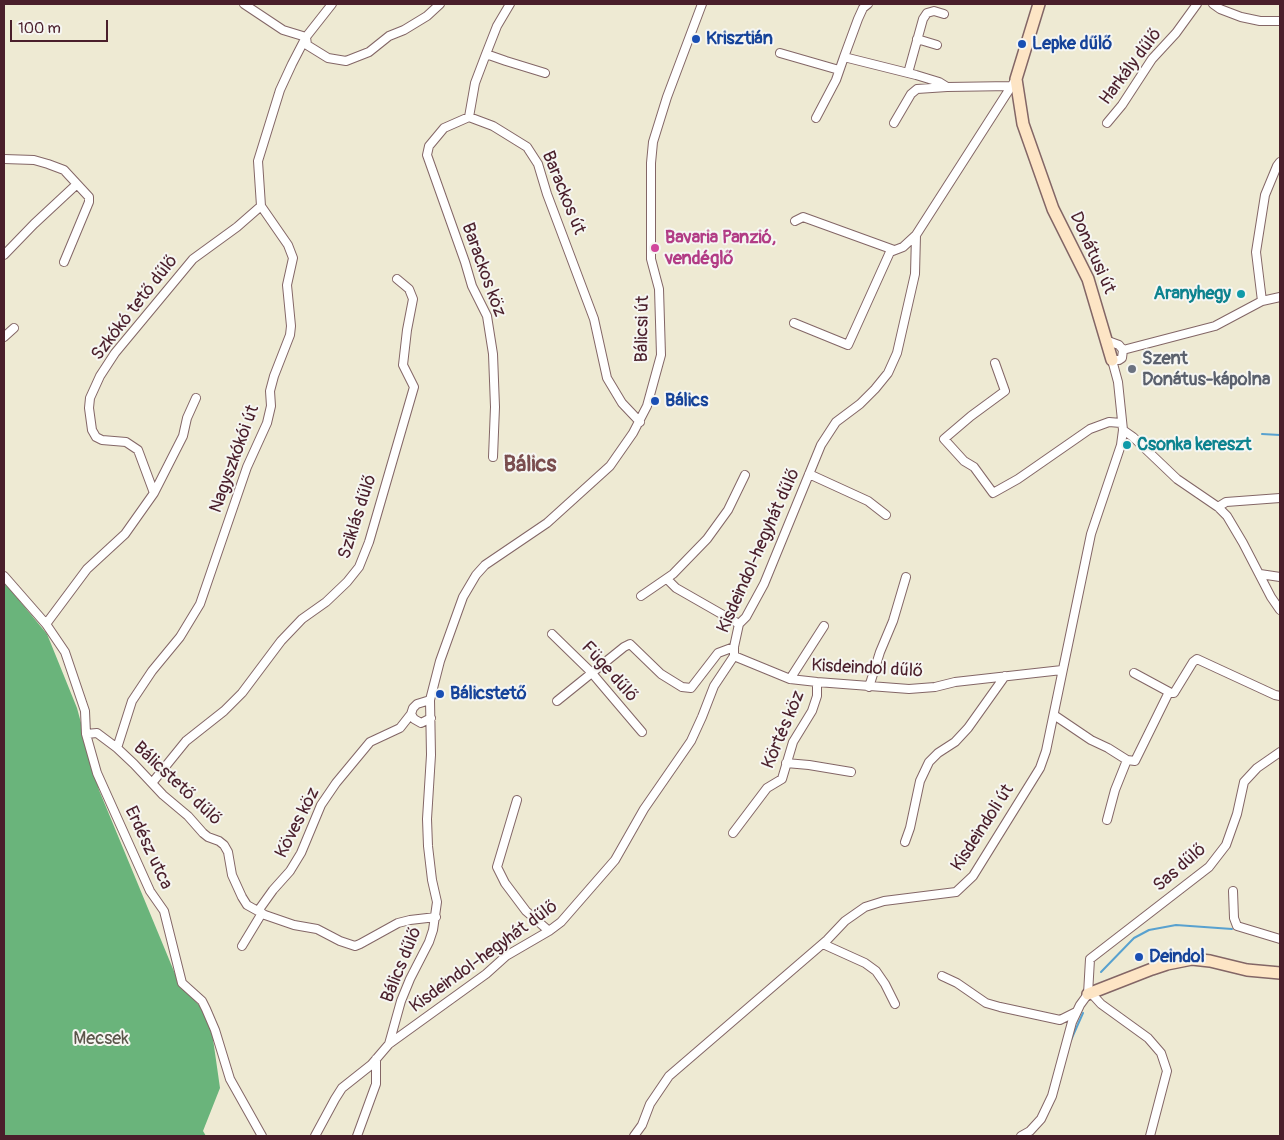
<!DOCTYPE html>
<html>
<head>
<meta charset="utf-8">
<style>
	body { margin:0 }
	#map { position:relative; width:1284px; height:1140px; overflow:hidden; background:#eeead3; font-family:Pangolin,sans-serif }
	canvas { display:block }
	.frame { position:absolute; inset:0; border:5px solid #4a1f2b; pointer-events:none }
	.scale { position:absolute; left:10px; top:20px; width:98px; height:22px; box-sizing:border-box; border:2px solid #4a1f2b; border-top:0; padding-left:6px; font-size:15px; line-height:18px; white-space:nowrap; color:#4a1f2b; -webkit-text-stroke:4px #f6f6f2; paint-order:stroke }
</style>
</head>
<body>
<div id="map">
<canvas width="1284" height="1140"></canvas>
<div class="frame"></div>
<div class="scale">100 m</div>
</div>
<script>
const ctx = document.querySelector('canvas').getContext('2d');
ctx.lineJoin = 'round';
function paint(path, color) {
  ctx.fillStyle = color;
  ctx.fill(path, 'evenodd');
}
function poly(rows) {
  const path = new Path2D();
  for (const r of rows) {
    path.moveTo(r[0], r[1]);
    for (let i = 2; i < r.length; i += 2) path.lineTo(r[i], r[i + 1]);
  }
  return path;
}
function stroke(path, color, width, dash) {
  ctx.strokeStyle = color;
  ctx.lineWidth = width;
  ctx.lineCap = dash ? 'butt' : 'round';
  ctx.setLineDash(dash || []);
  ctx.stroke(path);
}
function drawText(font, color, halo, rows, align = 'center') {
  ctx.font = font + ' Pangolin,sans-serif';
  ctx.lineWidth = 4;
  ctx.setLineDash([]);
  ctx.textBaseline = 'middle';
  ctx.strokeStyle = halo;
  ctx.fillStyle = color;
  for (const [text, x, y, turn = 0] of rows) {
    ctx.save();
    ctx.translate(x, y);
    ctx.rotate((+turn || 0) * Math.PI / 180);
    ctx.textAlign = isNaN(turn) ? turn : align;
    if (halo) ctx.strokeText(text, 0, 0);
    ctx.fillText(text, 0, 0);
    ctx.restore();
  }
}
const forest = poly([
	[4,582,47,634,77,708,99,790,178,981,210,1018,220,1088,203,1131,206,1136,4,1136]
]);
const stream = poly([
	[1262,434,1280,435],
	[1101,972,1134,938,1149,930,1176,925,1232,929],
	[1071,1040,1083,1013]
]);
const street = poly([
	[244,4,283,30,306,37,307,45,328,58,346,61,369,52,389,36,404,30,427,16,440,4],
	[510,4,497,26,486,54,475,83,469,117,493,126,527,147,538,164,547,194,594,319,607,378,622,403,640,422],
	[868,4,863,8,858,19,844,57,916,75,939,82,947,87,1012,86],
	[1213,4,1220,9,1241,17,1260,21,1280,21],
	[917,39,937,45],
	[780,53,839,70],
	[486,54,506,61,545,73],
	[908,73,923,19,927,13,934,11,944,14],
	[469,117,444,128,429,146,427,155,465,262,472,286,487,316,493,354,495,407,493,457],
	[816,118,836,80,844,57],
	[894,123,911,94,917,89,947,87],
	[1107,123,1122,105,1152,59,1176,33,1197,4],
	[4,159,34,160,48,164,64,170,89,197,89,202,64,262],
	[795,221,803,217,894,250],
	[4,255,34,224,77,184],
	[1262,301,1256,252,1265,195,1277,166,1280,162],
	[794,323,848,345,890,252,903,247,916,235],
	[4,337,14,328],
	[1108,341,1119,345,1123,350],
	[1123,350,1122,358,1119,360,1112,360,1118,382,1123,430,1133,437,1177,479,1218,507,1227,516,1243,543,1271,597,1280,610],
	[1123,350,1215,326,1262,301,1280,297],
	[995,363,1005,391,971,416,944,439,964,461,974,467,993,493,1018,479,1090,429,1109,422,1121,423],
	[809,474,868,501,886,515],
	[154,493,183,436,187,418,196,398],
	[1218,507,1226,502,1280,498],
	[1260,574,1280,577],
	[4,576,46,624,65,652,85,711,86,734,97,773,150,891,164,911,182,983,202,1001,206,1009,215,1030,230,1079,262,1136],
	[667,579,676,588,739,624],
	[641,596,673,574,707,539,728,510,745,475],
	[46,624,87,569,125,534,154,493,138,450,126,442,102,440,96,437,92,430,89,408,90,398,100,376,115,353,193,259,237,227,261,206],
	[552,634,591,672,642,732],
	[734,656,790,679,817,682,909,689,935,687,955,682,1062,670],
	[1134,673,1171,693,1174,693,1193,662,1197,659,1275,695,1280,696],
	[790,679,824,626],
	[869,687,880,652,893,621,906,577],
	[430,700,417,704,413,708,411,714,414,719,421,723,431,718],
	[557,701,624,647,630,644,661,674,682,687,691,688,718,653,734,647],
	[1054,715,1091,740,1108,748,1127,760,1135,761,1169,692],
	[86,734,97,733,117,748,134,764,163,795,188,816,203,833,208,837,219,841,224,845,228,852,232,875,242,897,247,905,265,915,294,925,317,929,340,941,355,946,360,944,398,923,410,920,436,917],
	[117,748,132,701,152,671,180,637,200,604,247,467,267,423,271,406,270,391,274,376,290,335,291,326,287,285,293,258,288,245,261,206,258,161,280,90,292,64,306,37,332,4],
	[786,763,809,765,851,772],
	[152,783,186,741,224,711,242,693,281,641,302,619,326,602,347,582,359,567,369,542,414,387,403,365,407,330,413,299,409,289,397,279],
	[517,800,497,867,505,883,526,911,549,931],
	[1107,820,1115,790,1127,760],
	[733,833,767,788,782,779,793,742,812,711,817,696,817,682],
	[905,842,910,828,920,781,929,762,938,753,955,742,968,728,1005,676],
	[1233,891,1234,918,1237,926,1280,939],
	[258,911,273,890,290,871,301,853,321,805,336,783,370,742,400,728,411,714],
	[823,944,865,963,876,971,885,984,895,1004],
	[242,946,262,913],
	[942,976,957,983,986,1003,1000,1007,1060,1020,1076,1012],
	[1091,993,1101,1004,1148,1038,1161,1053,1167,1071,1150,1136],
	[389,1044,486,974,506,956,549,931,561,922,615,860,644,809,691,741,702,717,714,686,734,656,734,647,739,624,746,617,764,584,821,445,836,422,860,404,875,389,888,373,897,353,915,274,916,235,1016,79],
	[315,1136,335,1099,342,1088,371,1065,389,1044,401,1001,410,979,429,942,433,930,437,902,432,880,428,846,427,819,431,755,430,700,440,661,463,597,476,575,485,565,547,523,610,466,633,433,647,406,661,355,659,289,651,259,651,163,653,142,667,97,702,4],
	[357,1136,376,1084,376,1059],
	[634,1136,642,1125,650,1104,669,1076,827,940,845,921,865,907,884,901,956,892,973,876,1040,768,1046,751,1091,534,1121,445,1123,430],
	[1021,1136,1030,1131,1041,1119,1052,1096,1072,1022,1080,1005,1088,994,1090,959,1209,867,1226,845,1237,814,1244,782,1257,768,1280,752]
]);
const secondary = poly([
	[1039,4,1016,79,1023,124,1053,209,1088,279,1112,360],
	[1088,994,1152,969,1167,964,1192,959,1210,961,1247,970,1280,973]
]);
const markers = [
	[696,39,5,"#1a4fb4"],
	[1022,44,5,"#1a4fb4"],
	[655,248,5,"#d1479c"],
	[1241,294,5,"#0f9aa8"],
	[1132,369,5,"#6b7280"],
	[655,401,5,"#1a4fb4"],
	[1127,445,5,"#0f9aa8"],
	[440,694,5,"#1a4fb4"],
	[1139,957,5,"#1a4fb4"]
];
const transitNames = [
	["Krisztián",706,39],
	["Lepke dűlő",1032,44],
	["Bálics",665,401],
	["Bálicstető",450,694],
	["Deindol",1149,957]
];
const streetNames = [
	["Harkály dűlő",1131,67,-53],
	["Barackos út",563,193,68],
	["Donátusi út",1092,253,66],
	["Barackos köz",483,270,70],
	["Szkókó tető dűlő",135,308,-52],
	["Bálicsi út",643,329,-89],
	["Nagyszkókói út",235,459,-70],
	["Sziklás dűlő",358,517,-72],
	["Kisdeindol-hegyhát dűlő",759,551,-66],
	["Kisdeindol dűlő",867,669,3],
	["Füge dűlő",609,672,48],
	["Körtés köz",784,730,-67],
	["Bálicstető dűlő",177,784,43],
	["Köves köz",298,823,-63],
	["Kisdeindoli út",983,828,-57],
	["Erdész utca",148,848,65],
	["Sas dűlő",1180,868,-41],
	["Kisdeindol-hegyhát dűlő",484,957,-36],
	["Bálics dűlő",402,965,-68]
];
const hotelNames = [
	["Bavaria Panzió,",665,238],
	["vendéglő",665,259]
];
const cultureNames = [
	["Aranyhegy",1231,294],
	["Csonka kereszt",1137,445,"left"]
];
const worshipNames = [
	["Szent",1142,359],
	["Donátus-kápolna",1142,380]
];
const parkNames = [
	["Mecsek",101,1039]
];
const districtNames = [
	["Bálics",530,465]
];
paint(forest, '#6ab47b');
stroke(stream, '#58a1cf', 2);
stroke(street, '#836666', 10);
stroke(secondary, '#836666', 14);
stroke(street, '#fff', 8);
stroke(secondary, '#fde5c5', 11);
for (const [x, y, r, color] of markers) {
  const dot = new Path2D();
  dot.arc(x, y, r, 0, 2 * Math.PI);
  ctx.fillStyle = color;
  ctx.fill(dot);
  stroke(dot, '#f6f6f2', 2);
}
drawText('bold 18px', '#164399', '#f6f6f2', transitNames, 'left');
drawText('18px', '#4a1f2b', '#f6f6f2', streetNames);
drawText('bold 18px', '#b23c85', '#f6f6f2', hotelNames, 'left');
drawText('bold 18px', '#0d838f', '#f6f6f2', cultureNames, 'right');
drawText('bold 18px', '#5b616d', '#f6f6f2', worshipNames, 'left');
drawText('18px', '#5b554a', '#f6f6f2', parkNames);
drawText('bold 22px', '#7a4d4e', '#f6f6f2', districtNames);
</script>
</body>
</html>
